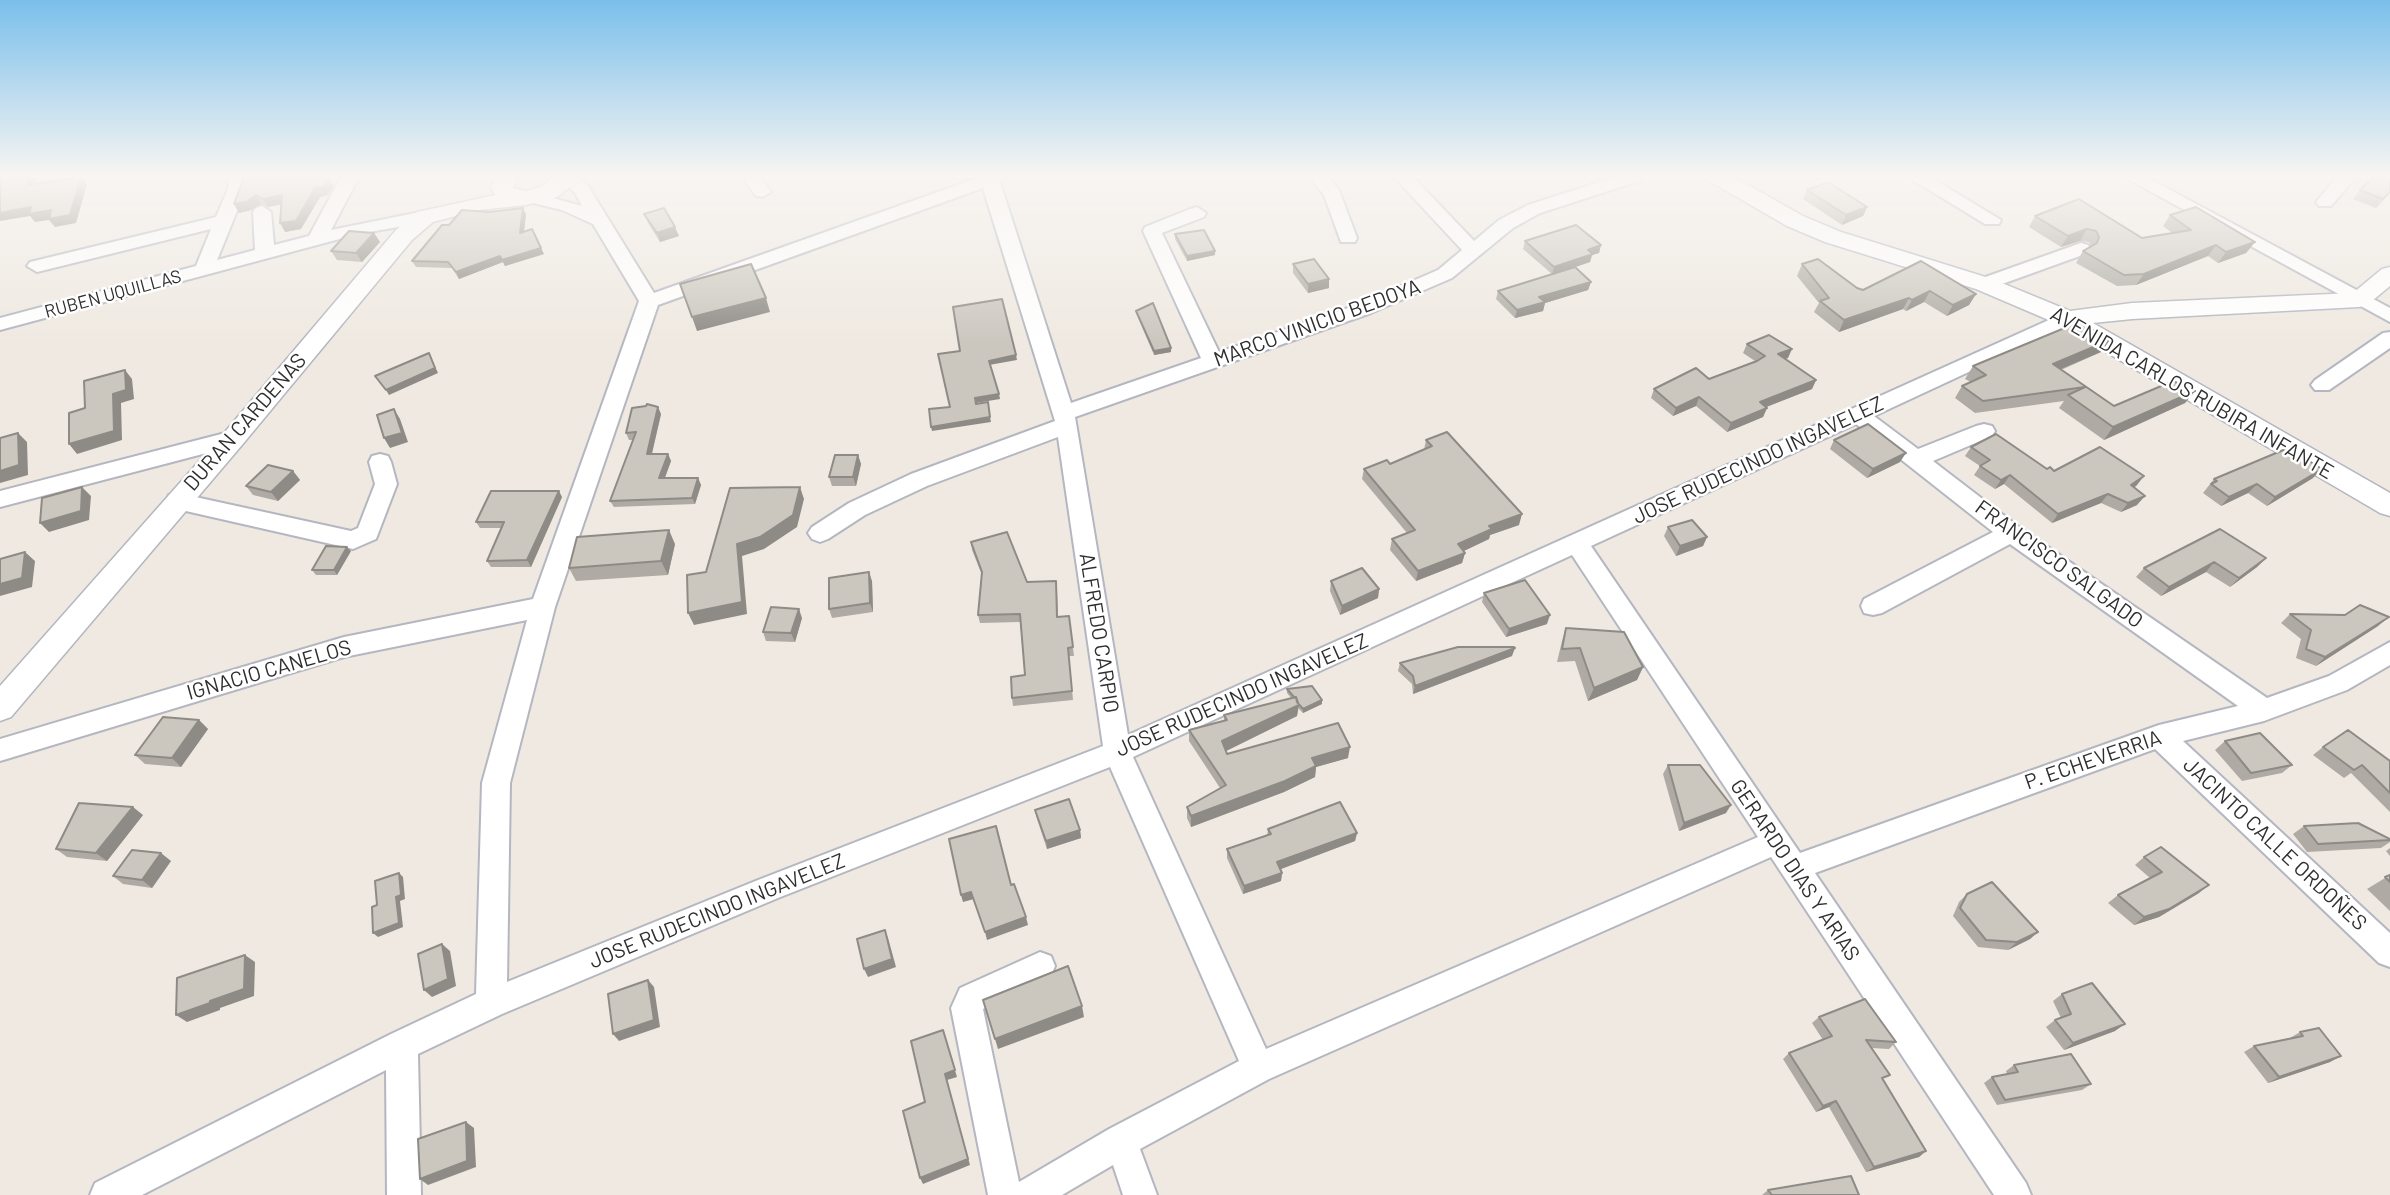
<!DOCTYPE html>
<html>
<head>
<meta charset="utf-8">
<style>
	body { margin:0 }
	canvas { display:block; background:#efe9e1 }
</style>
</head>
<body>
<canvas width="2390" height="1195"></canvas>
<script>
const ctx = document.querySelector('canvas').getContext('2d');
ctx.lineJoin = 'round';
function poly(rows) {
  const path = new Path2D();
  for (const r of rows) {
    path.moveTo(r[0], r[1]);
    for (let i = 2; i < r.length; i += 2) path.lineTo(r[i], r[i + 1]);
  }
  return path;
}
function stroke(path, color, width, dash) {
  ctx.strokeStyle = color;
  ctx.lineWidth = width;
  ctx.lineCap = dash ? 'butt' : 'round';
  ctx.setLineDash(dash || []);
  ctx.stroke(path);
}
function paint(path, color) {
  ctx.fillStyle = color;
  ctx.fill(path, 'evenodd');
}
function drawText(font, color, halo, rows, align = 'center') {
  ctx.font = font + ' Barlow,sans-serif';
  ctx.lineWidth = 5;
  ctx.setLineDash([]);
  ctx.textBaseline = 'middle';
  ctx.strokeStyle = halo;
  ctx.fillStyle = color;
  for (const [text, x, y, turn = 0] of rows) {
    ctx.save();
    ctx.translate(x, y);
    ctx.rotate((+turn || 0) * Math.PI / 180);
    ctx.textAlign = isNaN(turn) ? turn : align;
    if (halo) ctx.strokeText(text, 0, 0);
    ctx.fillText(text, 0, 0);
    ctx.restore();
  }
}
const minor = poly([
	[229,177,247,177,246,189,217,260,255,250,253,212,256,208,262,206,271,212,274,245,309,236,341,177,359,177,331,230,425,211,434,217,432,221,358,234,0,330,0,318,196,266,211,229,37,272,27,266,30,262,216,217,228,189,229,177],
	[559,177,578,177,588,186,654,293,980,177,1006,177,1000,182,1071,403,1201,358,1143,231,1145,227,1190,209,1197,207,1206,213,1204,217,1162,233,1219,352,1357,305,1438,270,1462,250,1394,177,1413,177,1474,241,1499,220,1528,205,1615,177,1642,177,1639,181,1540,213,1513,228,1452,278,1371,313,1075,417,1128,735,2060,315,2074,315,2077,319,2074,323,1874,416,1918,449,1976,426,1984,424,1992,426,1995,431,1992,436,1933,461,2019,527,2267,698,2329,676,2390,642,2390,665,2347,690,2264,721,2183,741,2390,933,2390,967,2379,963,2155,749,1815,873,2026,1183,2031,1195,1994,1195,1771,857,1269,1079,1140,1149,1157,1195,1123,1195,1113,1165,1062,1195,988,1195,951,1008,960,988,1040,952,1051,956,1055,966,1051,976,983,1009,1019,1182,1109,1129,1239,1061,1110,767,778,898,502,1014,418,1054,421,1195,387,1195,386,1070,142,1195,90,1195,95,1183,391,1034,476,994,482,783,527,620,344,657,0,761,0,739,344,637,533,599,639,301,593,224,562,210,525,201,522,197,531,192,582,206,575,193,559,177],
	[983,188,1055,421,911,474,849,503,812,527,808,533,812,539,820,542,828,539,865,515,927,486,1058,437,1103,746,758,880,507,982,510,783,555,607,658,305,983,188],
	[1856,424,1993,532,1864,599,1861,606,1864,613,1873,615,1882,613,2010,544,2238,706,2159,725,1800,853,1591,546,1856,424],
	[1572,555,1758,837,1266,1049,1133,757,1572,555],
	[742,177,760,177,771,192,762,197,756,196,742,177],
	[1309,177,1328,177,1339,190,1357,238,1355,242,1341,242,1324,195,1309,177],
	[1908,177,1930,177,2001,220,1999,224,1985,224,1908,177],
	[2124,177,2146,177,2390,308,2390,322,2124,177],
	[2337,177,2356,177,2331,206,2319,206,2316,202,2337,177],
	[2081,243,2088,245,2090,249,2088,253,1991,288,1984,290,1977,288,1974,284,1977,280,2081,243],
	[2390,332,2390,348,2329,390,2315,390,2311,385,2315,380,2383,333,2390,332],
	[233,431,241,434,244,439,241,444,0,507,0,491,233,431],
	[380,454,388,456,391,462,397,484,376,539,353,549,177,509,169,507,166,501,169,495,177,493,351,531,358,528,375,484,369,462,372,456,380,454]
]);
const tertiary = poly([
	[496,177,518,177,513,188,526,191,541,187,553,177,575,177,570,187,557,197,526,205,479,210,433,222,412,240,242,445,11,717,0,721,0,686,224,433,396,230,417,212,495,195,491,188,496,177],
	[1708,177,1734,177,1803,216,1841,232,1992,279,2070,311,2132,303,2353,293,2382,269,2390,267,2390,286,2367,305,2359,307,2132,319,2093,323,2390,493,2390,516,2380,513,2058,324,1976,289,1825,242,1787,226,1711,182,1708,177]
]);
const wall = poly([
	[244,177,329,177,332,183,333,187,328,195,320,197,301,229,285,232,282,204,268,207,261,204,251,210,239,213],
	[1807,190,1867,207,1863,216,1842,225,1803,199],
	[2360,190,2390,193,2376,208,2353,199],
	[526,214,524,232,544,254,505,266,503,262,459,279,452,268,416,267,412,261,449,225],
	[644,214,679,236,660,242,648,223],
	[2170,215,2255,242,2246,253,2218,263,2208,256,2136,285,2117,286,2076,263,2083,251,2091,246,2089,242,2080,241,2061,247,2029,227,2035,216,2142,238,2172,233,2163,226],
	[374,233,380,242,362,262,337,260,331,251],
	[1175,234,1215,255,1187,261,1175,239],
	[1525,241,1601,245,1599,253,1592,255,1590,262,1575,267,1591,282,1588,290,1545,303,1543,311,1515,318,1496,299,1498,291,1552,274,1523,249],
	[1921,261,1976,294,1969,305,1947,316,1924,302,1906,311,1903,309,1839,332,1814,312,1819,303,1797,276,1802,264,1857,288,1863,290],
	[1293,264,1329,279,1329,288,1308,293,1293,273],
	[1136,311,1171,348,1171,352,1154,355,1137,315],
	[1747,344,1788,358,1785,359,1816,380,1812,389,1766,407,1767,408,1763,417,1727,432,1696,406,1673,416,1651,398,1654,389,1709,379,1755,361,1743,353],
	[2101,352,2061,370,2114,406,2195,391,2185,403,2104,440,2059,408,2064,401,1975,413,1955,398,1962,386,1971,382,1965,379,1973,366],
	[661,414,652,454,668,454,671,461,665,478,698,478,701,485,695,504,614,507,610,501,634,440,629,440,626,433],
	[1426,440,1519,525,1490,535,1489,539,1464,551,1465,553,1462,563,1416,581,1390,550,1392,539,1407,533,1362,479,1364,469,1390,464,1424,450],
	[1834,440,1900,462,1867,478,1830,449],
	[1971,447,2054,471,2137,485,2134,488,2137,505,2121,512,2101,503,2052,523,2004,484,1995,489,1974,475,1980,466,1965,456],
	[858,455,861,464,856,486,832,486,829,477],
	[293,471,300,480,278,501,253,495,246,486],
	[2313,478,2267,506,2248,493,2221,506,2203,493,2214,479],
	[562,497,531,567,491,567,487,561,501,528,480,528,476,522],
	[1668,527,1707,537,1703,546,1676,556,1664,536],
	[971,542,1027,582,1057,590,1058,617,1069,616,1074,656,1069,656,1073,700,1013,706,1012,698,1025,675,1020,622,980,623,978,615,982,575,972,550],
	[675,544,668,575,576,581,569,568],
	[351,551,337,575,316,575,312,570],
	[2266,558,2257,567,2230,587,2206,572,2161,596,2136,577,2144,568],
	[872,581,873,612,832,618,829,609],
	[1331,581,1379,589,1378,598,1340,615,1330,591],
	[1484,593,1547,624,1506,637,1482,602],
	[2290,614,2378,626,2316,666,2296,658,2301,639,2281,623],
	[802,618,795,642,766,641,763,632],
	[1566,628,1643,667,1637,680,1588,701,1575,661,1557,662,1562,641],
	[1512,656,1413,694,1412,684,1398,671,1400,663],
	[1287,689,1322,700,1322,704,1303,713,1298,708,1297,716,1226,751,1227,754,1348,758,1316,767,1315,777,1284,792,1191,827,1187,818,1187,807,1220,788,1189,741,1189,730,1224,721,1224,715,1291,698,1287,693],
	[199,720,208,729,181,767,145,764,135,755],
	[2225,741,2292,765,2282,773,2242,781,2215,750],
	[2323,747,2390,761,2390,812,2351,773,2344,778,2313,755],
	[1668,765,1726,813,1679,831,1663,774],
	[1035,810,1080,830,1081,838,1047,849,1037,819],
	[143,815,107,861,67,857,56,849],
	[2304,826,2390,839,2390,842,2381,848,2307,852,2293,834],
	[1268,829,1357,833,1355,841,1280,869,1282,873,1281,881,1243,894,1227,858,1227,849,1267,836],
	[2390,848,2390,856,2386,851],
	[2144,857,2199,893,2159,917,2134,925,2108,903,2118,895,2150,878,2135,865],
	[171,861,152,888,123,884,113,876],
	[2390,875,2390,911,2367,889],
	[1967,894,2038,932,2030,939,2008,950,1978,947,1953,916,1959,902],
	[2062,994,2115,1031,2064,1050,2046,1027,2055,1020,2061,1018,2053,1001],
	[1819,1017,1896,1042,1889,1049,1871,1048,1884,1080,1926,1151,1919,1157,1866,1172,1829,1107,1816,1112,1783,1059,1789,1053,1823,1040,1812,1023],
	[2300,1032,2341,1056,2330,1062,2268,1083,2244,1052,2254,1046,2290,1038],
	[2014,1065,2091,1084,2082,1090,1997,1105,1984,1083,1992,1077,2007,1074,2006,1071],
	[1768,1190,1859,1195,1762,1195]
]);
const shadedWall = poly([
	[29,177,36,177,34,193,28,185],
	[82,177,87,184,76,223,55,227,49,220,35,222,30,216,0,221,0,213,31,207],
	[328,177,332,183,333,187,328,195,320,197,301,229,285,232,280,223,315,188],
	[256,195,261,204,251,210,239,213,234,204],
	[282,195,287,203,268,207,263,199],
	[1867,207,1863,216,1842,225,1846,215],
	[523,208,526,214,523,239,520,233],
	[675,227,679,236,660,242,657,233],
	[2087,229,2080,241,2061,247,2068,236],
	[374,233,380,242,362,262,356,253],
	[2255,242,2246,253,2218,263,2226,252],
	[1601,245,1599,253,1592,255,1590,262,1552,275,1554,267,1588,250],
	[2216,245,2208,256,2136,285,2144,274],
	[541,248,544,254,505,266,503,262,459,279,456,272,500,256],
	[1215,251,1215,255,1187,261,1187,256],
	[1329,279,1329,288,1308,293,1308,284],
	[1591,282,1588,290,1545,303,1543,311,1515,318,1517,310,1539,297],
	[1930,291,1924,302,1906,311,1912,300],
	[1976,294,1969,305,1947,316,1953,305],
	[766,298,770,312,697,331,692,317],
	[1909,298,1903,309,1839,332,1844,320],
	[2110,340,2101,352,2044,376,2053,364],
	[1171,348,1171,352,1154,355,1154,351],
	[1792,349,1788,358,1774,363,1778,354],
	[429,353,438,373,389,395,386,390],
	[1016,355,1017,360,989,365,989,361],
	[125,370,132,379,134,399,121,403,122,440,77,454,69,444,113,394],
	[1816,380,1812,389,1756,411,1760,402],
	[2195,391,2185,403,2104,440,2113,427],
	[999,394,1000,399,976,403,975,398],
	[1699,397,1696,406,1673,416,1676,408],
	[658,407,661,414,650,461,647,454],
	[1767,408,1763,417,1727,432,1731,423],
	[394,409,400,419,408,442,390,448,384,438],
	[990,417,991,422,932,431,931,427],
	[18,433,27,442,28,475,0,483,0,471],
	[1906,453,1900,462,1867,478,1873,469],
	[668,454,671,461,662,485,659,478],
	[858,455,861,464,856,486,853,477],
	[2322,469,2313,478,2267,506,2275,497],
	[293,471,300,480,278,501,271,492],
	[2010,475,2004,484,1995,489,2001,480],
	[2144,476,2137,485,2124,494,2131,485],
	[698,478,701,485,695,504,692,498],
	[2257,484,2248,493,2221,506,2229,497],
	[82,487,91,496,89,520,49,532,40,523],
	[800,487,804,499,797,527,764,549,742,556,747,614,694,625,688,613,737,544],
	[559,491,562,497,531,567,527,560],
	[2108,494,2101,503,2052,523,2058,514],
	[2145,496,2137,505,2121,512,2128,503],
	[1522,514,1519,525,1490,535,1489,539,1455,555,1458,544,1489,526],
	[669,530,675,544,668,575,661,561],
	[1707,537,1703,546,1676,556,1680,546],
	[347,547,351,551,337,575,334,570],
	[25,552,35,561,32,587,0,596,0,584],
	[1465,553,1462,563,1416,581,1418,571],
	[2266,558,2257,567,2230,587,2239,578],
	[2214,562,2206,572,2161,596,2169,587],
	[869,572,872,581,873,612,870,603],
	[1379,589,1378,598,1340,615,1342,606],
	[799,609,802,618,795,642,791,633],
	[1550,615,1547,624,1506,637,1509,629],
	[2389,617,2378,626,2316,666,2325,657],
	[1515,648,1512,656,1413,694,1415,686],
	[1643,667,1637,680,1588,701,1594,688],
	[1322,700,1322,704,1303,713,1303,709],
	[1299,705,1297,716,1222,753,1222,741],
	[199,720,208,729,181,767,172,758],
	[1350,747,1348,758,1316,767,1315,777,1284,792,1191,827,1191,816,1312,758],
	[1731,805,1726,813,1679,831,1684,823],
	[133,807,143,815,107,861,96,853],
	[1080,830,1081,838,1047,849,1046,841],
	[1357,833,1355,841,1276,871,1277,862],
	[161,853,171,861,152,888,142,880],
	[399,873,403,877,405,899,400,901,403,927,378,937,373,933,396,897],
	[1282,873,1281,881,1243,894,1244,886],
	[2209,885,2199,893,2159,917,2134,925,2144,917],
	[971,892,974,899,963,902,961,895],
	[1026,917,1028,925,987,940,985,932],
	[885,930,888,938,896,967,868,977,864,969],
	[2038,932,2030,939,2008,950,2017,942],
	[442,944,450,951,456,986,432,997,424,990],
	[245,955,255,962,254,996,220,1008,220,1010,187,1022,176,1015,210,1001],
	[648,980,654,987,660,1027,619,1041,613,1034],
	[1082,1006,1084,1017,998,1049,995,1039],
	[2125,1024,2115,1031,2064,1050,2073,1043],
	[943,1030,957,1077,947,1080,970,1165,923,1184,920,1178],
	[2341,1056,2330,1062,2268,1083,2279,1077],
	[1836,1101,1829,1107,1816,1112,1823,1106],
	[466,1122,474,1128,476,1167,428,1185,420,1179],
	[1926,1151,1919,1157,1866,1172,1874,1167]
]);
const building = poly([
	[0,177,29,177,28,185,81,177,70,215,49,219,51,210,29,214,31,207,0,213,0,177],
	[244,177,328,177,328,178,323,187,315,188,296,221,280,223,282,195,263,199,256,195,246,202,234,204,244,177],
	[2373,177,2390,177,2390,192,2383,199,2360,190,2373,177],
	[1828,182,1867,207,1846,215,1807,190,1828,182],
	[2079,199,2142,238,2191,230,2170,215,2196,207,2255,242,2226,252,2216,245,2144,274,2124,275,2083,251,2097,243,2099,237,2096,231,2087,229,2068,236,2035,216,2079,199],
	[523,208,520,233,532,229,541,248,502,260,500,256,456,272,448,262,412,261,442,225,449,225,462,210,489,212,523,208],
	[664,208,675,227,657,233,644,214,664,208],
	[1576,225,1601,245,1588,250,1593,254,1554,267,1525,241,1576,225],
	[1204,230,1215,251,1187,256,1175,234,1204,230],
	[349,231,374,233,356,253,331,251,349,231],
	[1314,259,1329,279,1308,284,1293,264,1314,259],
	[1818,259,1857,288,1863,290,1921,261,1976,294,1953,305,1930,291,1912,300,1909,298,1844,320,1820,301,1829,298,1802,264,1818,259],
	[751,264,766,298,692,317,680,284,751,264],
	[1575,267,1591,282,1539,297,1545,302,1517,310,1498,291,1575,267],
	[1002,299,1016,355,989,361,999,394,975,398,976,404,988,402,990,417,931,427,929,409,950,407,938,354,960,351,953,307,1002,299],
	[1153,303,1171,348,1154,351,1136,311,1153,303],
	[2079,322,2110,340,2053,364,2114,406,2173,381,2195,391,2113,427,2068,395,2085,387,1983,401,1962,386,1986,375,1973,366,2079,322],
	[1769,335,1792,349,1778,354,1816,380,1760,402,1767,408,1731,423,1699,397,1676,408,1654,389,1696,368,1709,379,1757,361,1765,356,1747,344,1769,335],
	[429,353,435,368,386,390,375,376,429,353],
	[125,370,126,390,113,394,114,431,69,444,69,413,85,408,84,381,125,370],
	[647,404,658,407,647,454,668,454,659,478,698,478,692,498,610,501,636,432,626,433,632,408,646,406,647,404],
	[394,409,402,433,384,438,377,415,394,409],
	[1868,424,1906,453,1873,469,1834,440,1868,424],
	[1447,432,1522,514,1489,526,1492,529,1458,544,1465,553,1418,571,1392,539,1415,530,1364,469,1387,460,1390,464,1432,446,1426,440,1447,432],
	[18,433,19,465,0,471,0,438,18,433],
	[1996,434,2047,469,2050,467,2054,471,2100,447,2144,476,2131,485,2145,496,2128,503,2108,494,2058,514,2010,475,2001,480,1980,466,1990,460,1971,447,1996,434],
	[2288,448,2322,469,2275,497,2257,484,2229,497,2211,484,2217,481,2214,479,2288,448],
	[835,455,858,455,853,477,829,477,835,455],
	[268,465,293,471,271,492,246,486,268,465],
	[82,487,81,511,40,523,42,498,82,487],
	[800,487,793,515,760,537,737,544,742,602,688,613,687,575,706,572,730,488,800,487],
	[491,491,559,491,527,560,487,561,504,522,476,522,491,491],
	[1692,520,1707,537,1680,546,1668,527,1692,520],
	[2220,529,2266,558,2239,578,2214,562,2169,587,2144,568,2220,529],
	[669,530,661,561,569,568,577,537,669,530],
	[1007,532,1027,582,1056,581,1057,617,1069,616,1073,647,1068,648,1072,691,1012,698,1011,677,1025,675,1020,614,978,615,982,572,971,542,1007,532],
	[326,546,347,547,334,570,312,570,326,546],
	[25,552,22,578,0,584,0,559,25,552],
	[1362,568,1379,589,1342,606,1331,581,1362,568],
	[869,572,870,603,829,609,829,578,869,572],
	[1525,580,1550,615,1509,629,1484,593,1525,580],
	[2360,605,2389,617,2325,657,2306,649,2311,630,2290,614,2345,615,2360,605],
	[771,607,799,609,791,633,763,632,771,607],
	[1566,628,1624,632,1643,667,1594,688,1580,648,1562,649,1566,628],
	[1458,647,1514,647,1515,648,1415,686,1413,676,1400,663,1458,647],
	[1312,686,1322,700,1303,709,1297,702,1296,697,1294,697,1287,689,1312,686],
	[1296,697,1299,705,1222,741,1227,754,1338,723,1350,747,1312,758,1316,766,1285,781,1191,816,1187,807,1226,785,1189,730,1227,720,1224,715,1296,697],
	[163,717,199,720,172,758,135,755,163,717],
	[2348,730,2390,761,2390,793,2362,765,2354,770,2323,747,2348,730],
	[2260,733,2292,765,2251,773,2225,741,2260,733],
	[1668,765,1700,765,1731,805,1684,823,1668,765],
	[1069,799,1080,830,1046,841,1035,810,1069,799],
	[1340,802,1357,833,1277,862,1282,873,1244,886,1227,849,1271,834,1268,829,1340,802],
	[79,803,133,807,96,853,56,849,79,803],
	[2358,823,2390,839,2390,840,2318,844,2304,826,2358,823],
	[996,826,1011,885,1014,884,1026,917,985,932,971,892,961,895,949,839,996,826],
	[2161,847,2209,885,2169,909,2144,917,2118,895,2162,872,2144,857,2161,847],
	[132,850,161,853,142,880,113,876,132,850],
	[399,873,401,895,396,897,399,923,373,933,372,907,377,905,375,881,399,873],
	[2390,875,2390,882,2385,877,2390,875],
	[1992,882,2038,932,2017,942,1986,940,1960,908,1967,894,1992,882],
	[885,930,892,959,864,969,857,939,885,930],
	[442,944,448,979,424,990,418,954,442,944],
	[245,955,244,989,210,1001,210,1003,176,1015,177,978,245,955],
	[1068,966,1082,1006,995,1039,983,1000,1068,966],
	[648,980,654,1020,613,1034,608,994,648,980],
	[2092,983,2125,1024,2073,1043,2055,1020,2071,1014,2062,994,2092,983],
	[1865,999,1896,1042,1866,1040,1890,1075,1882,1078,1926,1151,1874,1167,1836,1101,1823,1106,1789,1053,1832,1036,1819,1017,1865,999],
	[2319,1028,2341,1056,2279,1077,2254,1046,2303,1036,2300,1032,2319,1028],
	[943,1030,955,1070,945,1074,968,1159,920,1178,903,1111,925,1102,911,1041,943,1030],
	[2071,1054,2091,1084,2005,1100,1992,1077,2018,1072,2014,1065,2071,1054],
	[466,1122,467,1161,420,1179,418,1139,466,1122],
	[1851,1176,1859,1195,1772,1195,1768,1190,1851,1176]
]);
const farStreetnames = [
	["RUBEN UQUILLAS",113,294,-15]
];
const streetNames = [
	["MARCO VINICIO BEDOYA",1317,323,-20],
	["AVENIDA CARLOS RUBIRA INFANTE",2192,393,30],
	["DURAN CARDENAS",245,422,-49],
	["JOSE RUDECINDO INGAVELEZ",1758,460,-25],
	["FRANCISCO SALGADO",2059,564,36],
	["ALFREDO CARPIO",1099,633,81],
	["IGNACIO CANELOS",269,670,-16],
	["JOSE RUDECINDO INGAVELEZ",1242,695,-24],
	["P. ECHEVERRIA",2093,760,-19],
	["JACINTO CALLE ORDOÑES",2275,844,43],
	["GERARDO DIAS Y ARIAS",1795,870,56],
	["JOSE RUDECINDO INGAVELEZ",717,911,-22]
];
stroke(minor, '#b4b7c1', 4);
stroke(tertiary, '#b4b7c1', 3);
paint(minor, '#fff');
paint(tertiary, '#fff');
paint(wall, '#afaba4');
paint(shadedWall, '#8e8b86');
paint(building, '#cbc7bf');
stroke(building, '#8e8b86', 2);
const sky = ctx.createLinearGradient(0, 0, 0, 344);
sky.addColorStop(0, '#7abfeb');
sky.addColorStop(0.51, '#f8f5f2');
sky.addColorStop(1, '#f8f5f200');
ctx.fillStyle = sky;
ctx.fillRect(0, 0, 2390, 344);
drawText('18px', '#2e2e2e', '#fff', farStreetnames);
drawText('21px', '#2e2e2e', '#fff', streetNames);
</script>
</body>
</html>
